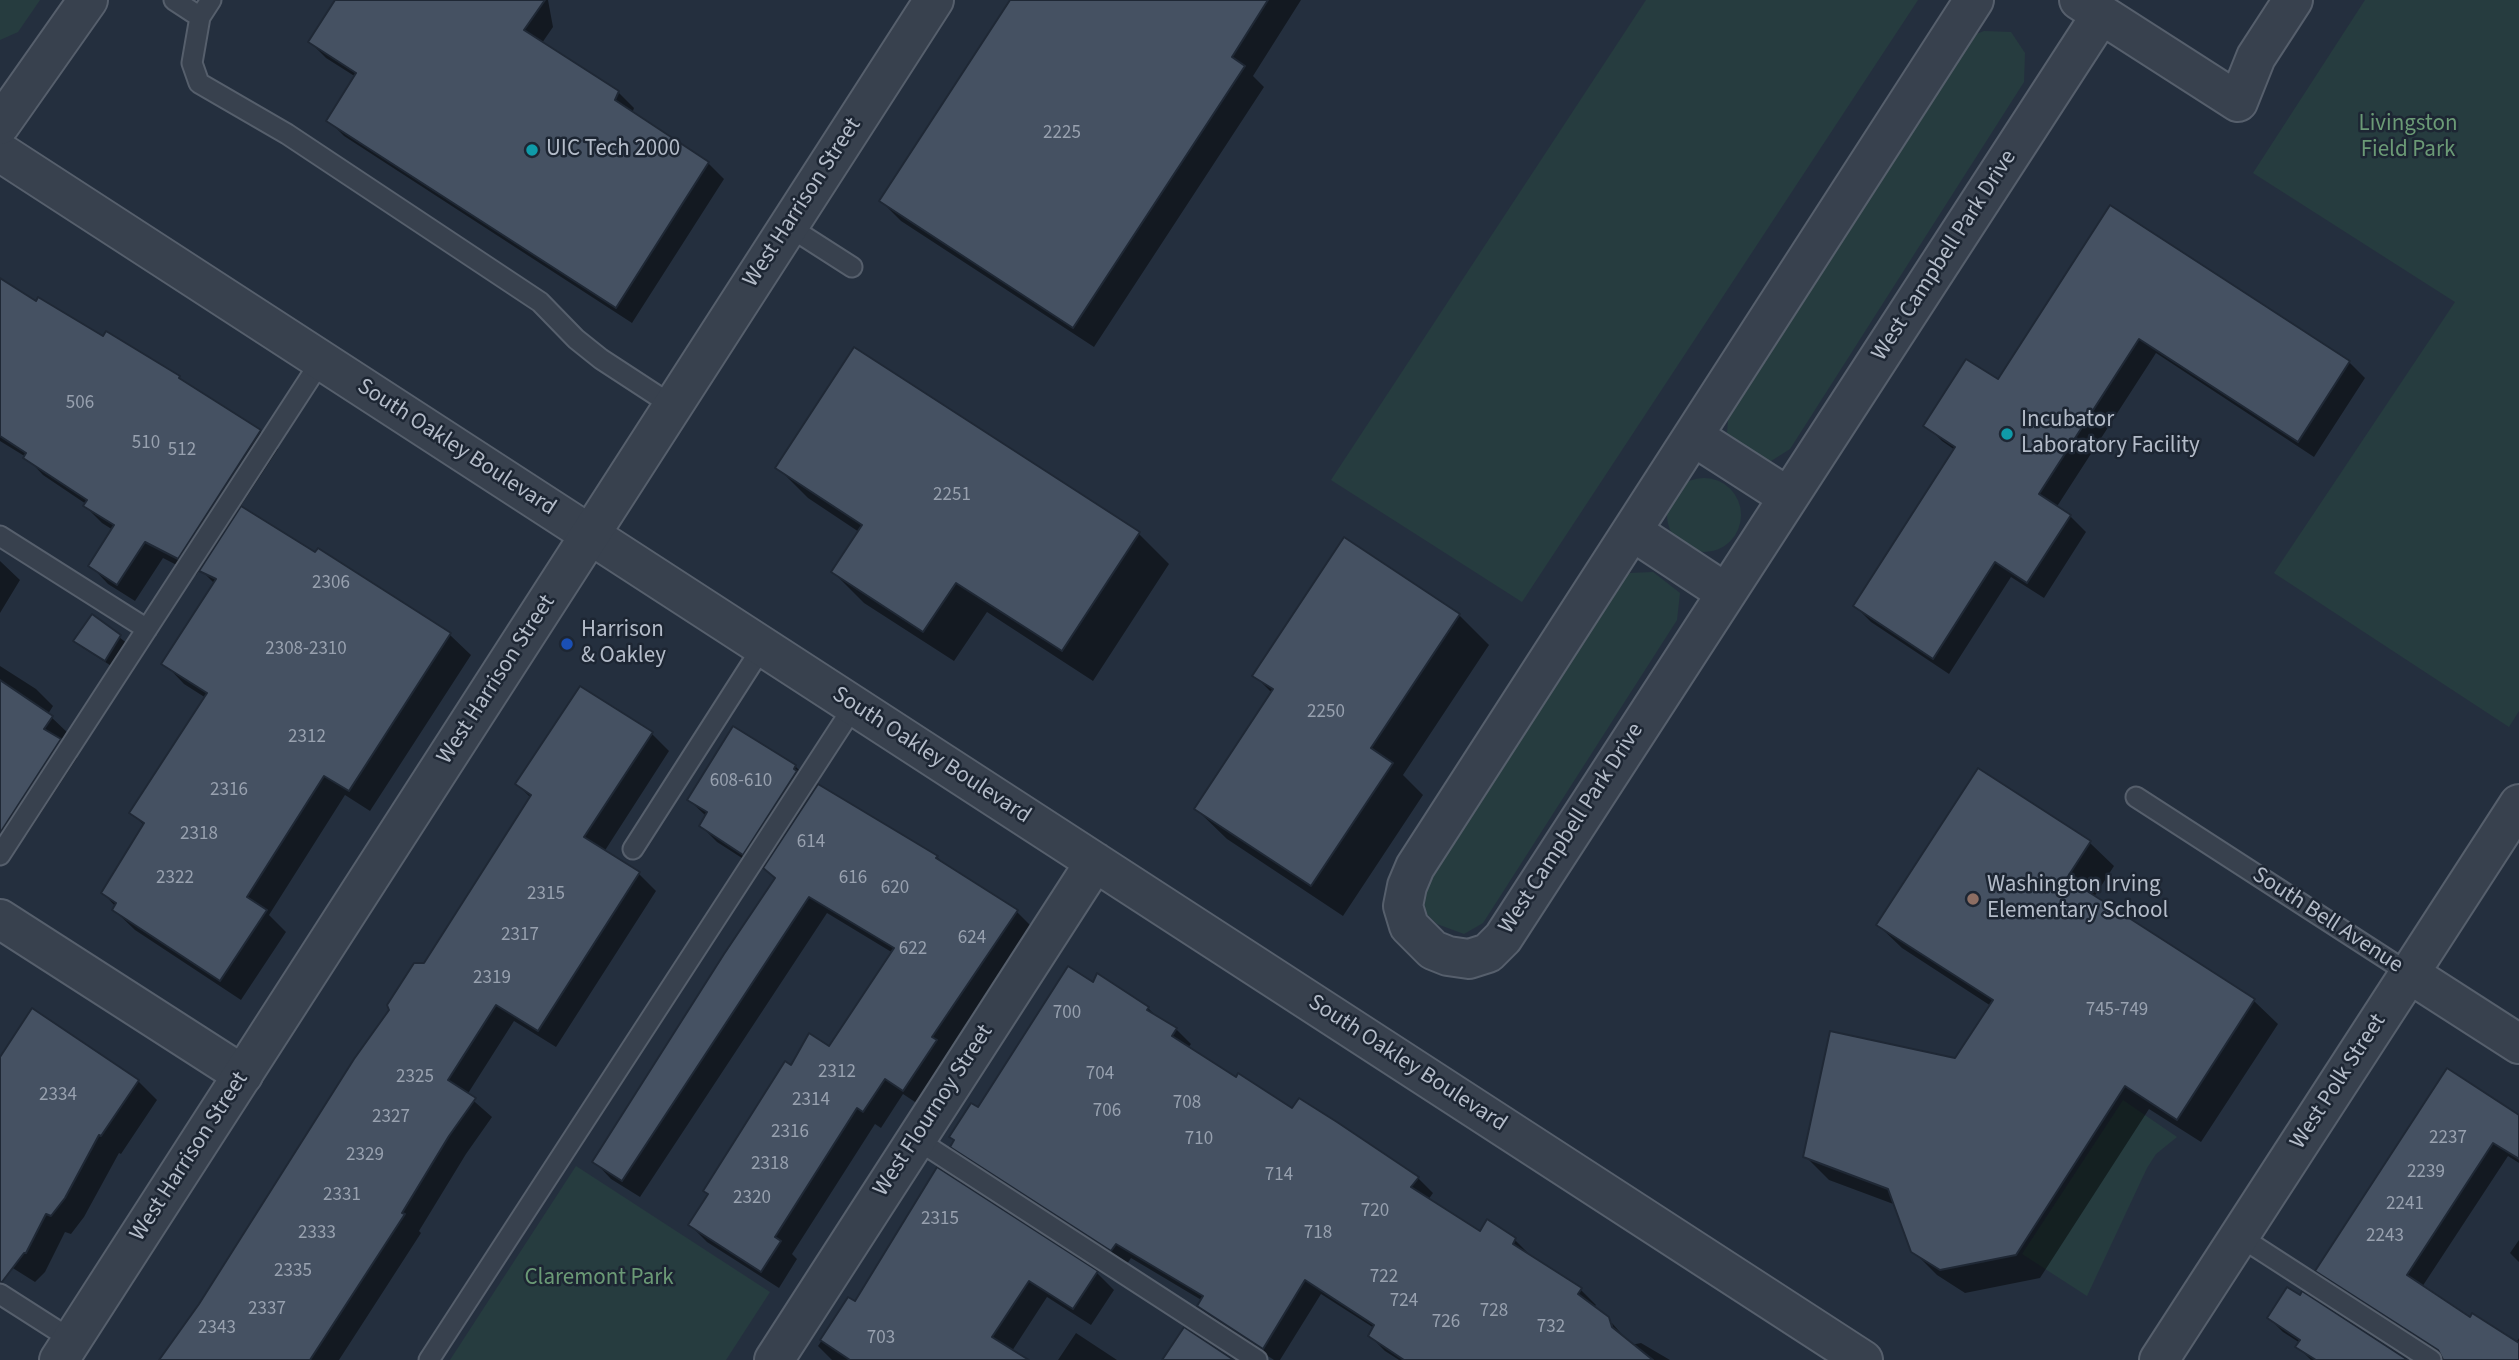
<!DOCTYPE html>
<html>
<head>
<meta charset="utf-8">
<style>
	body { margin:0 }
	canvas { display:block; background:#242f3e }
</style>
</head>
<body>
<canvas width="2519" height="1360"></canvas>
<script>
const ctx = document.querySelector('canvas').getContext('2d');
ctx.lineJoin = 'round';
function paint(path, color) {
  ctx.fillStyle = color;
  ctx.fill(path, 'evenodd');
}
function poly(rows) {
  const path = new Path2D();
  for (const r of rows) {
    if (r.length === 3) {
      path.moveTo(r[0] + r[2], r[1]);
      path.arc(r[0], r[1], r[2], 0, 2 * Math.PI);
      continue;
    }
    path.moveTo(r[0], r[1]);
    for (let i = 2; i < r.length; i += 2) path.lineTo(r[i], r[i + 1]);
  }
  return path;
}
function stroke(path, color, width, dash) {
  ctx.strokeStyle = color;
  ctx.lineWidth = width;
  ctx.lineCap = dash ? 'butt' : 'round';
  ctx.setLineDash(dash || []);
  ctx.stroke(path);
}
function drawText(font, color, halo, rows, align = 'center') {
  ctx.font = font + ' "Source Sans 3",sans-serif';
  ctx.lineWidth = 5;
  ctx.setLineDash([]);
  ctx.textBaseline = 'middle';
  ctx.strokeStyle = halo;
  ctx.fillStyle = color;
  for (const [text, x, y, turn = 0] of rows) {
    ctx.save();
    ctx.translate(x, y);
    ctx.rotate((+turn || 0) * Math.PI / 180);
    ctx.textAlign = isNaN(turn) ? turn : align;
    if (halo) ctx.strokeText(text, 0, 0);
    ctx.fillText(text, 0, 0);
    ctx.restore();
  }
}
const green = poly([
	[0,0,40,0,18,32,0,40],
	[1646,0,1918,0,1522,602,1331,480],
	[2365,0,2519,0,2519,711,2509,727,2274,573,2455,302,2253,173],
	[1984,31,2011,32,2025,53,2024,82,1790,449,1771,461,1745,451,1727,433,1729,408,1964,39],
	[1704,515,37],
	[1653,572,1680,593,1677,620,1483,923,1464,934,1437,924,1420,907,1421,882,1610,586,1630,573],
	[2123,1100,2177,1137,2156,1154,2147,1168,2087,1296,2022,1254],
	[576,1166,770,1292,726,1360,450,1360]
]);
const shadow = poly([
	[337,0,548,0,553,27,542,43,618,92,634,108,632,114,708,163,724,179,632,323,344,136,328,120,356,77,326,58,310,42],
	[1012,0,1301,0,1253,76,1264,87,1094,347,901,221,881,201],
	[2111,208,2349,362,2365,378,2314,457,2156,353,2056,508,2070,516,2086,532,2044,598,2011,577,1949,674,1871,622,1855,606,1955,450,1942,441,1926,425,1998,382],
	[0,281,36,304,179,377,188,385,260,431,278,449,240,507,316,554,318,550,450,635,471,655,370,811,345,795,269,915,286,932,241,1000,135,930,114,910,116,907,103,893,145,826,131,813,206,698,184,684,164,663,215,584,200,569,196,575,163,558,135,601,108,584,91,566,113,530,102,523,85,506,86,504,43,475,26,457,0,441],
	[778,468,1138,533,1169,564,1093,681,987,612,954,661,864,603,833,572,859,532,808,498],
	[0,561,20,580,0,613],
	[1459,615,1489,645,1403,775,1423,795,1343,916,1227,839,1196,809,1273,694,1255,676],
	[92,616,128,644,113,667,83,648,75,641],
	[0,666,36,689,53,706,48,714,69,734,63,743,77,758,26,836,0,820],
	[651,733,669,751,604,852,639,874,656,891,556,1047,514,1021,467,1095,492,1117,466,1154,419,1231,421,1233,339,1360,164,1360,355,1060,425,964,531,798,517,784],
	[795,766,811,782,809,786,812,788,759,869,717,842,701,826,706,816,689,800],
	[2090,843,2114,866,2094,897,2254,1001,2278,1024,2201,1142,2149,1109,2040,1278,1965,1293,1937,1275,1913,1251,1896,1205,1829,1180,1805,1156,1955,1060,1991,1006,1902,948,1878,925],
	[937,857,946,866,1017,912,1034,929,921,1106,903,1094,881,1128,875,1124,792,1254,797,1259,779,1288,707,1242,690,1225,829,1048,893,953,827,913,640,1197,611,1179,594,1161,777,879],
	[1097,976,1148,1008,1159,1019,1176,1029,1191,1044,1188,1048,1236,1079,1418,1178,1433,1193,1428,1200,1480,1233,1515,1240,1530,1255,1529,1256,1581,1290,1596,1305,1593,1308,1608,1321,1615,1335,1612,1323,1631,1345,1641,1343,1670,1360,1399,1360,1385,1351,1370,1336,1374,1328,1321,1294,1280,1360,1274,1360,1214,1321,1199,1306,1203,1301,1131,1258,1127,1264,968,1161,953,1146,978,1109,1094,984],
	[0,1060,138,1081,157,1100,121,1154,119,1153,84,1217,71,1234,65,1232,45,1272,35,1282,0,1260],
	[2519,1117,2519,1163,2508,1156,2422,1287,2471,1319,2516,1343,2519,1338,2519,1360,2444,1360,2444,1357,2332,1285,2318,1270],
	[938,1170,1097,1273,1114,1290,1091,1325,1047,1297,1012,1351,1026,1360,832,1360,818,1346,849,1300,855,1304],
	[2519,1240,2519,1262,2510,1253],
	[2269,1318,2405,1360,2311,1360,2298,1347,2300,1343,2283,1332],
	[1076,1333,1117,1360,1058,1360]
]);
const building = poly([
	[335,0,545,0,524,30,619,91,615,100,709,162,616,308,326,121,356,73,308,42,335,0],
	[1010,0,1268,0,1232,57,1245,66,1073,328,879,201,1010,0],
	[2110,205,2350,361,2298,442,2139,339,2039,494,2071,515,2027,583,1995,562,1933,659,1853,606,1955,447,1923,426,1966,359,1998,379,2110,205],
	[0,278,36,301,38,297,103,336,106,331,180,376,179,378,261,430,178,559,145,542,117,585,88,566,114,525,83,506,87,500,23,458,26,453,0,436,0,278],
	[854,347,1140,532,1062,651,956,583,923,632,831,572,862,525,775,468,854,347],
	[241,506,315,552,318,548,451,633,349,791,324,776,247,897,267,910,220,981,112,910,116,903,101,893,144,823,129,813,207,693,161,664,216,579,199,571,241,506],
	[1344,537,1460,614,1371,748,1393,763,1311,886,1194,809,1273,689,1252,676,1344,537],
	[92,614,121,635,105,661,73,641,92,614],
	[0,680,53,716,44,729,61,739,0,833,0,680],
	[580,686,653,732,584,837,640,872,538,1031,496,1005,448,1080,476,1098,449,1136,402,1213,405,1214,310,1360,159,1360,199,1304,354,1059,389,1010,387,1005,414,963,424,963,531,795,515,784,580,686],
	[733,726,796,765,794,769,797,771,743,855,699,826,707,812,687,800,733,726],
	[1978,768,2091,841,2067,878,2255,999,2177,1120,2125,1086,2016,1255,1940,1270,1911,1252,1888,1189,1803,1157,1830,1031,1955,1058,1993,1000,1876,925,1978,768],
	[818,784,938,856,936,858,1018,910,932,1037,937,1040,903,1091,885,1079,863,1112,857,1108,775,1237,781,1241,761,1272,688,1225,708,1194,703,1191,785,1061,791,1065,809,1033,829,1046,894,948,809,897,622,1181,592,1162,724,954,775,878,763,868,818,784],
	[1068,966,1093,982,1097,973,1149,1007,1147,1010,1177,1028,1172,1036,1236,1077,1238,1073,1292,1108,1299,1098,1337,1122,1419,1177,1411,1187,1480,1231,1487,1219,1516,1238,1513,1244,1582,1288,1578,1294,1609,1317,1612,1327,1653,1360,1404,1360,1368,1336,1374,1325,1305,1280,1263,1349,1197,1306,1203,1296,1116,1244,1111,1251,950,1147,954,1140,949,1137,971,1103,978,1107,1068,966],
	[32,1008,139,1080,101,1136,99,1135,65,1198,51,1216,46,1214,26,1253,24,1253,2,1282,0,1282,0,1057,32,1008],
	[2447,1068,2519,1115,2519,1159,2493,1143,2407,1275,2470,1317,2472,1313,2519,1343,2519,1360,2443,1360,2438,1350,2315,1271,2447,1068],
	[937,1167,1098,1271,1073,1309,1029,1281,992,1337,1029,1360,850,1360,820,1340,848,1297,855,1301,937,1167],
	[2287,1287,2300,1295,2302,1291,2408,1360,2316,1360,2295,1347,2300,1340,2267,1318,2287,1287],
	[1184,1327,1234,1360,1162,1360,1184,1327]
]);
const service = poly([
	[174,0,200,17,211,0],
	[200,17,192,63,199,83,287,134,540,302,576,339,601,359,673,406],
	[788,226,852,267],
	[0,536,147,629],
	[2136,797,2410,974],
	[633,849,763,646],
	[0,855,321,361],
	[916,1139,1257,1360],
	[2239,1236,2431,1360],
	[0,1294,72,1340],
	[429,1360,854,706]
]);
const minor = poly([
	[1974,0,1415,867,1407,886,1403,906,1409,926,1433,950,1448,956,1469,959,1488,953,1503,938,2101,15],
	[2079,0,2238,102,2256,57,2293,0],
	[0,152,1863,1360],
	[1693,436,1788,497],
	[1632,531,1726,593],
	[0,919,243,1075],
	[2410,974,2519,1044],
	[774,1360,1095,862],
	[2159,1360,2519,804]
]);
const tertiary = poly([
	[0,125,88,0],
	[59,1360,934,0]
]);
const markers = [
	[532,150,7,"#0f9aa8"],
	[2007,434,7,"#0f9aa8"],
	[567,644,7,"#1a4fb4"],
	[1973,899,7,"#8d6e63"]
];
const numberNames = [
	["2225",1062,134],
	["506",80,404],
	["510",146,444],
	["512",182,451],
	["2251",952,496],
	["2306",331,584],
	["2308-2310",306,650],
	["2250",1326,713],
	["2312",307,738],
	["608-610",741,782],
	["2316",229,791],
	["2318",199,835],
	["614",811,843],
	["2322",175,879],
	["616",853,879],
	["620",895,889],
	["2315",546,895],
	["2317",520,936],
	["624",972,939],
	["622",913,950],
	["2319",492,979],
	["745-749",2117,1011],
	["700",1067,1014],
	["2312",837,1073],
	["704",1100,1075],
	["2325",415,1078],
	["2334",58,1096],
	["2314",811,1101],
	["708",1187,1104],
	["706",1107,1112],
	["2327",391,1118],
	["2316",790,1133],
	["2237",2448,1139],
	["710",1199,1140],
	["2329",365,1156],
	["2318",770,1165],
	["2239",2426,1173],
	["714",1279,1176],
	["2331",342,1196],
	["2320",752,1199],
	["2241",2405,1205],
	["720",1375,1212],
	["2315",940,1220],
	["2333",317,1234],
	["718",1318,1234],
	["2243",2385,1237],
	["2335",293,1272],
	["722",1384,1278],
	["724",1404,1302],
	["2337",267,1310],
	["728",1494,1312],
	["726",1446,1323],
	["732",1551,1328],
	["2343",217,1329],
	["703",881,1339]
];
const parkNames = [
	["Livingston",2408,125],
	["Field Park",2408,151],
	["Claremont Park",599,1279]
];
const poiNames = [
	["UIC Tech 2000",546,150],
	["Incubator",2021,421],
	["Laboratory Facility",2021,447],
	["Harrison",581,631],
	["& Oakley",581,657],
	["Washington Irving",1987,886],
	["Elementary School",1987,912]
];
const streetNames = [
	["West Harrison Street",803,203,-57],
	["West Campbell Park Drive",1945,256,-57],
	["South Oakley Boulevard",456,448,33],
	["West Harrison Street",497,680,-57],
	["South Oakley Boulevard",931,756,33],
	["West Campbell Park Drive",1572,829,-57],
	["South Bell Avenue",2327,921,33],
	["South Oakley Boulevard",1407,1064,33],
	["West Polk Street",2339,1082,-57],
	["West Flournoy Street",934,1111,-57],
	["West Harrison Street",190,1157,-57]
];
paint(green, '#263c3f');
paint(shadow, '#0007');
paint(building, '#455162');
stroke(building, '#1f2835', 2);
stroke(service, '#565f6c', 23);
stroke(minor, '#565f6c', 42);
stroke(tertiary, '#565f6c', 42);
stroke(service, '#38414e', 19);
stroke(minor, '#38414e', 38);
stroke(tertiary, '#38414e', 38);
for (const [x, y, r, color] of markers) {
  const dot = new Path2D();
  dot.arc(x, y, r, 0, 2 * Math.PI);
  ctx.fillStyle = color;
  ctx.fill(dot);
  stroke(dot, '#1d2633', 2.5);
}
drawText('19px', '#98a1af', null, numberNames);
drawText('23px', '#6b9a76', '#1d2633', parkNames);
drawText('23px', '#b4bcc9', '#1d2633', poiNames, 'left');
drawText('23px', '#b4bcc9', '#1d2633', streetNames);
</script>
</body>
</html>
